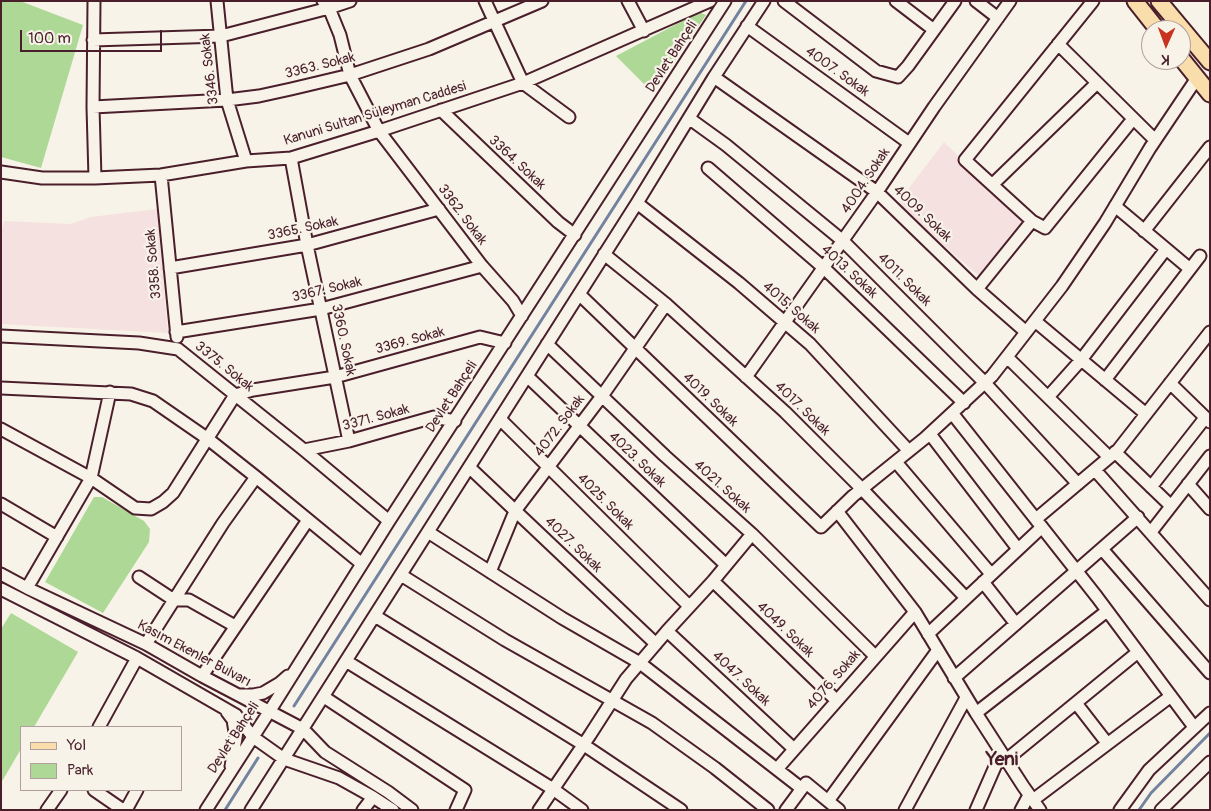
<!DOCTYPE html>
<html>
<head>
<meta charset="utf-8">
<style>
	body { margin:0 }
	#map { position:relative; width:1211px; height:811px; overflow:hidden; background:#f7f3e8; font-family:Pangolin,sans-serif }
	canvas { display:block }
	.frame { position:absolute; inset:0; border:2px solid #4a1f2b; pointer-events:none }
	.legend { position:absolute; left:20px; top:726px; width:162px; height:65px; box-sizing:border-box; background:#f7f3e8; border:1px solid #b29e9c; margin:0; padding:6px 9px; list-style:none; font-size:15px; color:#4a1f2b }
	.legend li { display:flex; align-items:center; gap:10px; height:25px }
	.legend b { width:25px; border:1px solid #b29e9c }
	.north { position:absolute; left:1141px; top:20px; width:50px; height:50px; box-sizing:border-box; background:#f7f3e8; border:1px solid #b29e9c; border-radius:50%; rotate:182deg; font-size:14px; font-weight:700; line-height:20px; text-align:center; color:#4a1f2b }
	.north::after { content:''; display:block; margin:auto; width:18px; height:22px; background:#c8321e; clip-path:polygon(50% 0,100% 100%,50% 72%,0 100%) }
	.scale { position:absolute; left:20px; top:30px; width:142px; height:22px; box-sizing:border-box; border:2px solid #4a1f2b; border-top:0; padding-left:6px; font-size:15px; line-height:18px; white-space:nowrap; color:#4a1f2b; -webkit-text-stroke:4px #f7f3e8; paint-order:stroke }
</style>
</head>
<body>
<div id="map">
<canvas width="1211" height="811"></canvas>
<div class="frame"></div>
<ul class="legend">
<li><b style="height:6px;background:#f9deab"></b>Yol</li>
<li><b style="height:14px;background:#aed895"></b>Park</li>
</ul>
<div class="north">K</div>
<div class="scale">100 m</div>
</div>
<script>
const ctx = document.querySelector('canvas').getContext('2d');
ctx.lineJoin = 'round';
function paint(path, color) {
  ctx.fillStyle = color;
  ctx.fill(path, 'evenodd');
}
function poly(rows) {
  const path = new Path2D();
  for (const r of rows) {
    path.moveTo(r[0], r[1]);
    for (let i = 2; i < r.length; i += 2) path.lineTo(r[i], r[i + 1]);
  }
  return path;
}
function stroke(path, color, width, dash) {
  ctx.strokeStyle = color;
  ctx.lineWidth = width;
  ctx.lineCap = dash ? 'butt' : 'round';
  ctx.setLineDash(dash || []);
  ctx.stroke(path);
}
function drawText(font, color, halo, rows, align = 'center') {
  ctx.font = font + ' Pangolin,sans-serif';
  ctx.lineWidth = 4.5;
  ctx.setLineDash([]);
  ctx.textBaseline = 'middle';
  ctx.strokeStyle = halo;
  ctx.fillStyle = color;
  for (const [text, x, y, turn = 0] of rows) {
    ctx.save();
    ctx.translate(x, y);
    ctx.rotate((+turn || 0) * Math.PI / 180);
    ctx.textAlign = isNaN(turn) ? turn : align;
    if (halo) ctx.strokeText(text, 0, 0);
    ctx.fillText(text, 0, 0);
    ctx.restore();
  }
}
const built = poly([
	[944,142,1025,221,980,277,897,204],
	[157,209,168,333,1,324,1,234,4,221,71,224,91,217]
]);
const green = poly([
	[1,1,20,1,83,25,41,168,1,157],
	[701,13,706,15,653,93,616,56,690,17],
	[94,497,102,497,144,521,150,529,149,542,103,613,45,582],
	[11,613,78,652,34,727,21,727,21,749,1,783,1,629]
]);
const stream = poly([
	[294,706,746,1],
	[225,810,258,758],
	[1139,810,1151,793,1210,733]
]);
const minor = poly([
	[94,1,93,107,95,178],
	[217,1,227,100,246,161],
	[323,1,329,8,340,35,350,75,379,131,482,266,513,301,522,316],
	[485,1,523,83,569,117],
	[628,1,644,31],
	[784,1,876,71,898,77,908,66,955,1],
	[896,1,934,30],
	[976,1,998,18],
	[1093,1,965,160,1032,221,1045,228,1133,119],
	[747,26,909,143],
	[93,40,221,36,329,8,350,1],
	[1058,44,1155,140],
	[714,77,877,192,977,289,1026,332],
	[93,107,227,100,259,96,291,89,350,75,429,49,542,1],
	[441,110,558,222,575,235],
	[690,119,726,145,843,241,985,383,1078,484],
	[291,158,307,245,349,441],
	[708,168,824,268,964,403],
	[1,172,42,178,95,178,161,175,246,161,291,158,379,131,523,83,710,1],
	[161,175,177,337],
	[993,184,1097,83],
	[637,203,739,283,810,344,909,451],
	[1115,206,1190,269],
	[1144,231,1210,147],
	[604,254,666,304,785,412,862,489,966,598],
	[170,268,307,245,439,209],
	[977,289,1032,221],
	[579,294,821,527,853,496,925,438,992,376,1062,286,1105,223,1150,148,1197,78],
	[1035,321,1146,414],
	[176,332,321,309,482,266],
	[1,336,139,343,178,349,304,450,389,521],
	[547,344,665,456,752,534,875,656],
	[1007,357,1109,457],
	[527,376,726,565],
	[746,377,877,192,934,107,1010,1],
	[1105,380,1200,256],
	[1170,383,1210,422],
	[1,388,131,394,153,401,208,439,256,477,362,564],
	[1048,397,1081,360,1166,249],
	[952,413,1097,597,1194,727],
	[500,419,689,606],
	[1,429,91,478,135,508,151,509,163,502,173,493,235,395,253,390,335,377,480,337,505,343],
	[930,434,1018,549],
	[304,450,349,441,434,417,455,421],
	[1115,452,1171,506],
	[896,462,991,574],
	[469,467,656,644],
	[1095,470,1210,600],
	[1188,484,1210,509],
	[1151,487,1205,418],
	[1,504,57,537],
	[837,511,915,612,976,713,1023,786,1040,810],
	[1036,519,1118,450,1210,332],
	[428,532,562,618,640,663,801,788],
	[1151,532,1210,456],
	[1102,549,1210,673],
	[490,572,515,511,602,396,666,304],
	[1,574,27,588,146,644,202,676,303,729,325,752,388,792,412,810],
	[401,575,505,640,652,723,715,768,768,810],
	[139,577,174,600,189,600,235,626],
	[713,581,836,700],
	[983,582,1016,624],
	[27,588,91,478,110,392],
	[1,589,137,658,236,715,253,737,284,759,339,778,373,797,393,810],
	[375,616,584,745,681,810],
	[667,631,794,749],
	[928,634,1042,527],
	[146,644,223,523,256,477],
	[346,661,553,789,582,810],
	[202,676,308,520],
	[954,678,1138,517],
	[240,695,253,695,263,693,280,683,288,676],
	[324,697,465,790,456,810],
	[1076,703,1107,743],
	[227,712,233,720,236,738,231,766],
	[976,713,1107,611],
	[99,727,137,658],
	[1006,760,1138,652],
	[777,769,915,612],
	[94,790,123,810],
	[1033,800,1171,696],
	[828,801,938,650],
	[47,810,61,790],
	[126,810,137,790],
	[206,810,269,712,389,521,725,1],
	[251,810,637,203,714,77,764,1],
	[363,810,373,797],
	[539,810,590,735,626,679,667,631,713,581,752,534],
	[786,810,806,783,839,810],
	[905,810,966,698],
	[976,810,1001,753],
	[1021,810,1029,795],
	[1120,810,1149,770,1210,713],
	[1161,810,1210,762]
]);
const major = poly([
	[1135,1,1158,30],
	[1159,1,1210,62],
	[1181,58,1210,94]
]);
const streetNames = [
	["Devlet Bahçeli",672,57,-57],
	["3363. Sokak",320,66,-14],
	["3346. Sokak",210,69,-97],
	["4007. Sokak",837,72,36],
	["Kanuni Sultan Süleyman Caddesi",375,114,-17],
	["3364. Sokak",517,163,43],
	["4004. Sokak",866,181,-56],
	["4009. Sokak",922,214,44],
	["3362. Sokak",462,215,53],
	["3365. Sokak",303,229,-12],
	["3358. Sokak",154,264,-95],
	["4013. Sokak",849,272,43],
	["4011. Sokak",904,280,45],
	["3367. Sokak",327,290,-13],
	["4015. Sokak",791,308,41],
	["3360. Sokak",343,340,78],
	["3369. Sokak",410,341,-15],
	["3375. Sokak",224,367,39],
	["Devlet Bahçeli",452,397,-57],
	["4019. Sokak",710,400,44],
	["4017. Sokak",802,409,44],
	["3371. Sokak",376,418,-15],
	["4072. Sokak",560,426,-53],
	["4023. Sokak",637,460,44],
	["4021. Sokak",722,487,42],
	["4025. Sokak",605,502,45],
	["4027. Sokak",573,545,44],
	["4049. Sokak",785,630,44],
	["Kasım Ekenler Bulvarı",194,654,28],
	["4047. Sokak",741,679,43],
	["4076. Sokak",834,680,-49],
	["Devlet Bahçeli",234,738,-57]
];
const districtNames = [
	["Yeni",1002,760]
];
paint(built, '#f5e1df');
paint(green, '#aed895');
stroke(stream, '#73839f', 3);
stroke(minor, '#4a1f2b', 15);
stroke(major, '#4a1f2b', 19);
stroke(minor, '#f7f3e8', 11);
stroke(major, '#f9deab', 15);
drawText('14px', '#4a1f2b', '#f7f3e8', streetNames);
drawText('bold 19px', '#4a1f2b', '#f7f3e8', districtNames);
</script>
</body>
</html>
